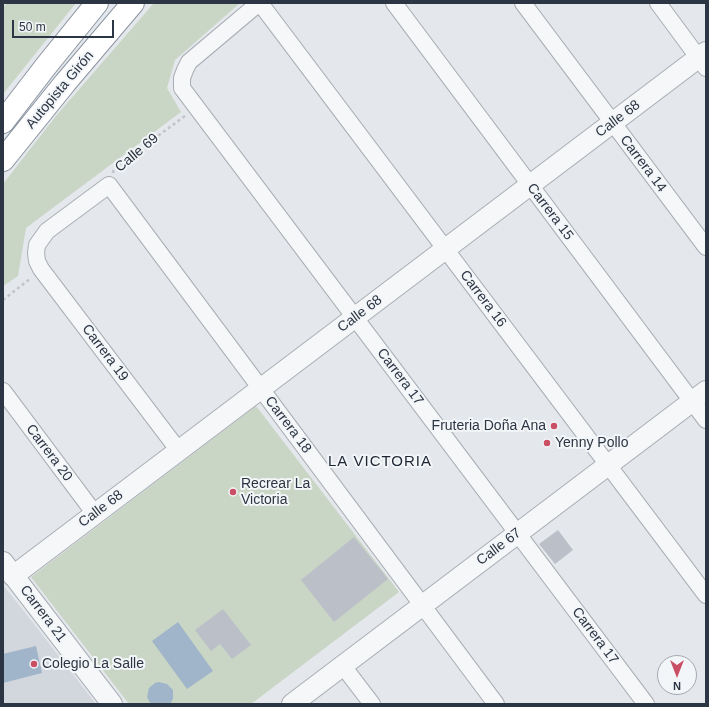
<!DOCTYPE html>
<html>
<head>
<meta charset="utf-8">
<style>
	body { margin:0 }
	#map { position:relative; width:709px; height:707px; overflow:hidden; background:#e4e7eb; font-family:Arial,sans-serif }
	canvas { display:block }
	.frame { position:absolute; inset:0; border:4px solid #2c3543; pointer-events:none }
	.north { position:absolute; left:657px; top:655px; width:40px; height:40px; box-sizing:border-box; background:#f3f6f8; border:1px solid #a3a9b0; border-radius:50%; rotate:180deg; font-size:11px; font-weight:700; line-height:16px; text-align:center; color:#2c3543 }
	.north::after { content:''; display:block; margin:auto; width:14px; height:18px; background:#ca4f65; clip-path:polygon(50% 0,100% 100%,50% 72%,0 100%) }
	.scale { position:absolute; left:12px; top:20px; width:102px; height:18px; box-sizing:border-box; border:2px solid #2c3543; border-top:0; padding-left:5px; font-size:12px; line-height:14px; white-space:nowrap; color:#2c3543; -webkit-text-stroke:3px #f3f6f8; paint-order:stroke }
</style>
</head>
<body>
<div id="map">
<canvas width="709" height="707"></canvas>
<div class="frame"></div>
<div class="north">N</div>
<div class="scale">50 m</div>
</div>
<script>
const ctx = document.querySelector('canvas').getContext('2d');
ctx.lineJoin = 'round';
function paint(path, color) {
  ctx.fillStyle = color;
  ctx.fill(path, 'evenodd');
}
function poly(rows) {
  const path = new Path2D();
  for (const r of rows) {
    path.moveTo(r[0], r[1]);
    for (let i = 2; i < r.length; i += 2) path.lineTo(r[i], r[i + 1]);
  }
  return path;
}
function stroke(path, color, width, dash) {
  ctx.strokeStyle = color;
  ctx.lineWidth = width;
  ctx.lineCap = dash ? 'butt' : 'round';
  ctx.setLineDash(dash || []);
  ctx.stroke(path);
}
function drawText(font, color, halo, rows, align = 'center') {
  ctx.font = font + ' Arial,sans-serif';
  ctx.lineWidth = 4;
  ctx.setLineDash([]);
  ctx.textBaseline = 'middle';
  ctx.strokeStyle = halo;
  ctx.fillStyle = color;
  for (const [text, x, y, turn = 0] of rows) {
    ctx.save();
    ctx.translate(x, y);
    ctx.rotate((+turn || 0) * Math.PI / 180);
    ctx.textAlign = isNaN(turn) ? turn : align;
    if (halo) ctx.strokeText(text, 0, 0);
    ctx.fillText(text, 0, 0);
    ctx.restore();
  }
}
const built = poly([
	[3,585,34,624,96,704,3,704]
]);
const green = poly([
	[7,3,76,3,3,94,3,7],
	[154,3,240,3,175,60,167,88,181,112,26,228,18,276,3,286,3,184,56,116],
	[256,406,399,592,251,704,129,704,31,577]
]);
const water = poly([
	[178,622,213,671,187,689,152,641],
	[36,646,42,673,3,683,3,654],
	[159,682,167,684,173,690,173,699,170,704,151,704,149,701,147,697,149,688,155,683]
]);
const building = poly([
	[558,530,573,550,555,564,539,544],
	[354,537,388,579,334,622,301,580],
	[223,609,251,645,232,659,220,644,211,651,195,630]
]);
const path = poly([
	[113,173,114,168,185,116],
	[3,300,31,278]
]);
const minor = poly([
	[259,3,189,62,185,70,182,78,182,88,646,704],
	[260,3,706,595],
	[394,3,706,420],
	[523,3,706,247],
	[658,3,706,68],
	[3,391,95,514],
	[179,451,41,269,37,261,36,253,37,245,47,231,109,185,496,704],
	[343,666,372,704]
]);
const tertiary = poly([
	[3,562,112,704],
	[13,576,706,52],
	[292,704,706,391]
]);
const trunk = poly([
	[3,122,46,66,97,3],
	[3,160,65,83,133,3]
]);
const markers = [
	[554,426,4,"#ca4f65"],
	[547,443,4,"#ca4f65"],
	[233,492,4,"#ca4f65"],
	[34,664,4,"#ca4f65"]
];
const streetNames = [
	["Autopista Girón",60,90,-50],
	["Calle 68",618,119,-37],
	["Calle 69",137,153,-40],
	["Carrera 14",643,164,53],
	["Carrera 15",550,212,53],
	["Carrera 16",483,299,53],
	["Calle 68",360,314,-37],
	["Carrera 19",105,353,53],
	["Carrera 17",400,377,53],
	["Carrera 18",288,425,53],
	["Carrera 20",49,453,53],
	["Calle 68",101,509,-37],
	["Calle 67",499,547,-37],
	["Carrera 21",43,614,53],
	["Carrera 17",595,636,53]
];
const poiNames = [
	["Fruteria Doña Ana",546,426,"right"],
	["Yenny Pollo",555,443],
	["Recrear La",241,484],
	["Victoria",241,500],
	["Colegio La Salle",42,664]
];
const neighbourhoodNames = [
	["LA VICTORIA",380,462]
];
paint(built, '#d2d6dd');
paint(green, '#c9d5c5');
paint(water, '#a0b5c9');
paint(building, '#bbc0c8');
stroke(minor, '#a9aeb5', 18);
stroke(tertiary, '#a9aeb5', 22);
stroke(trunk, '#8b95a1', 24);
stroke(path, '#c1c5ca', 2.5, [3, 3]);
stroke(minor, '#f6f7f9', 16);
stroke(tertiary, '#f6f7f9', 20);
stroke(trunk, '#fff', 22);
for (const [x, y, r, color] of markers) {
  const dot = new Path2D();
  dot.arc(x, y, r, 0, 2 * Math.PI);
  ctx.fillStyle = color;
  ctx.fill(dot);
  stroke(dot, '#f3f6f8', 1.5);
}
drawText('14px', '#2c3543', '#f3f6f8', streetNames);
drawText('14px', '#2c3543', '#f3f6f8', poiNames, 'left');
ctx.letterSpacing = '1px';
drawText('15px', '#1e2634', '#f3f6f8', neighbourhoodNames);
ctx.letterSpacing = '0px';
</script>
</body>
</html>
